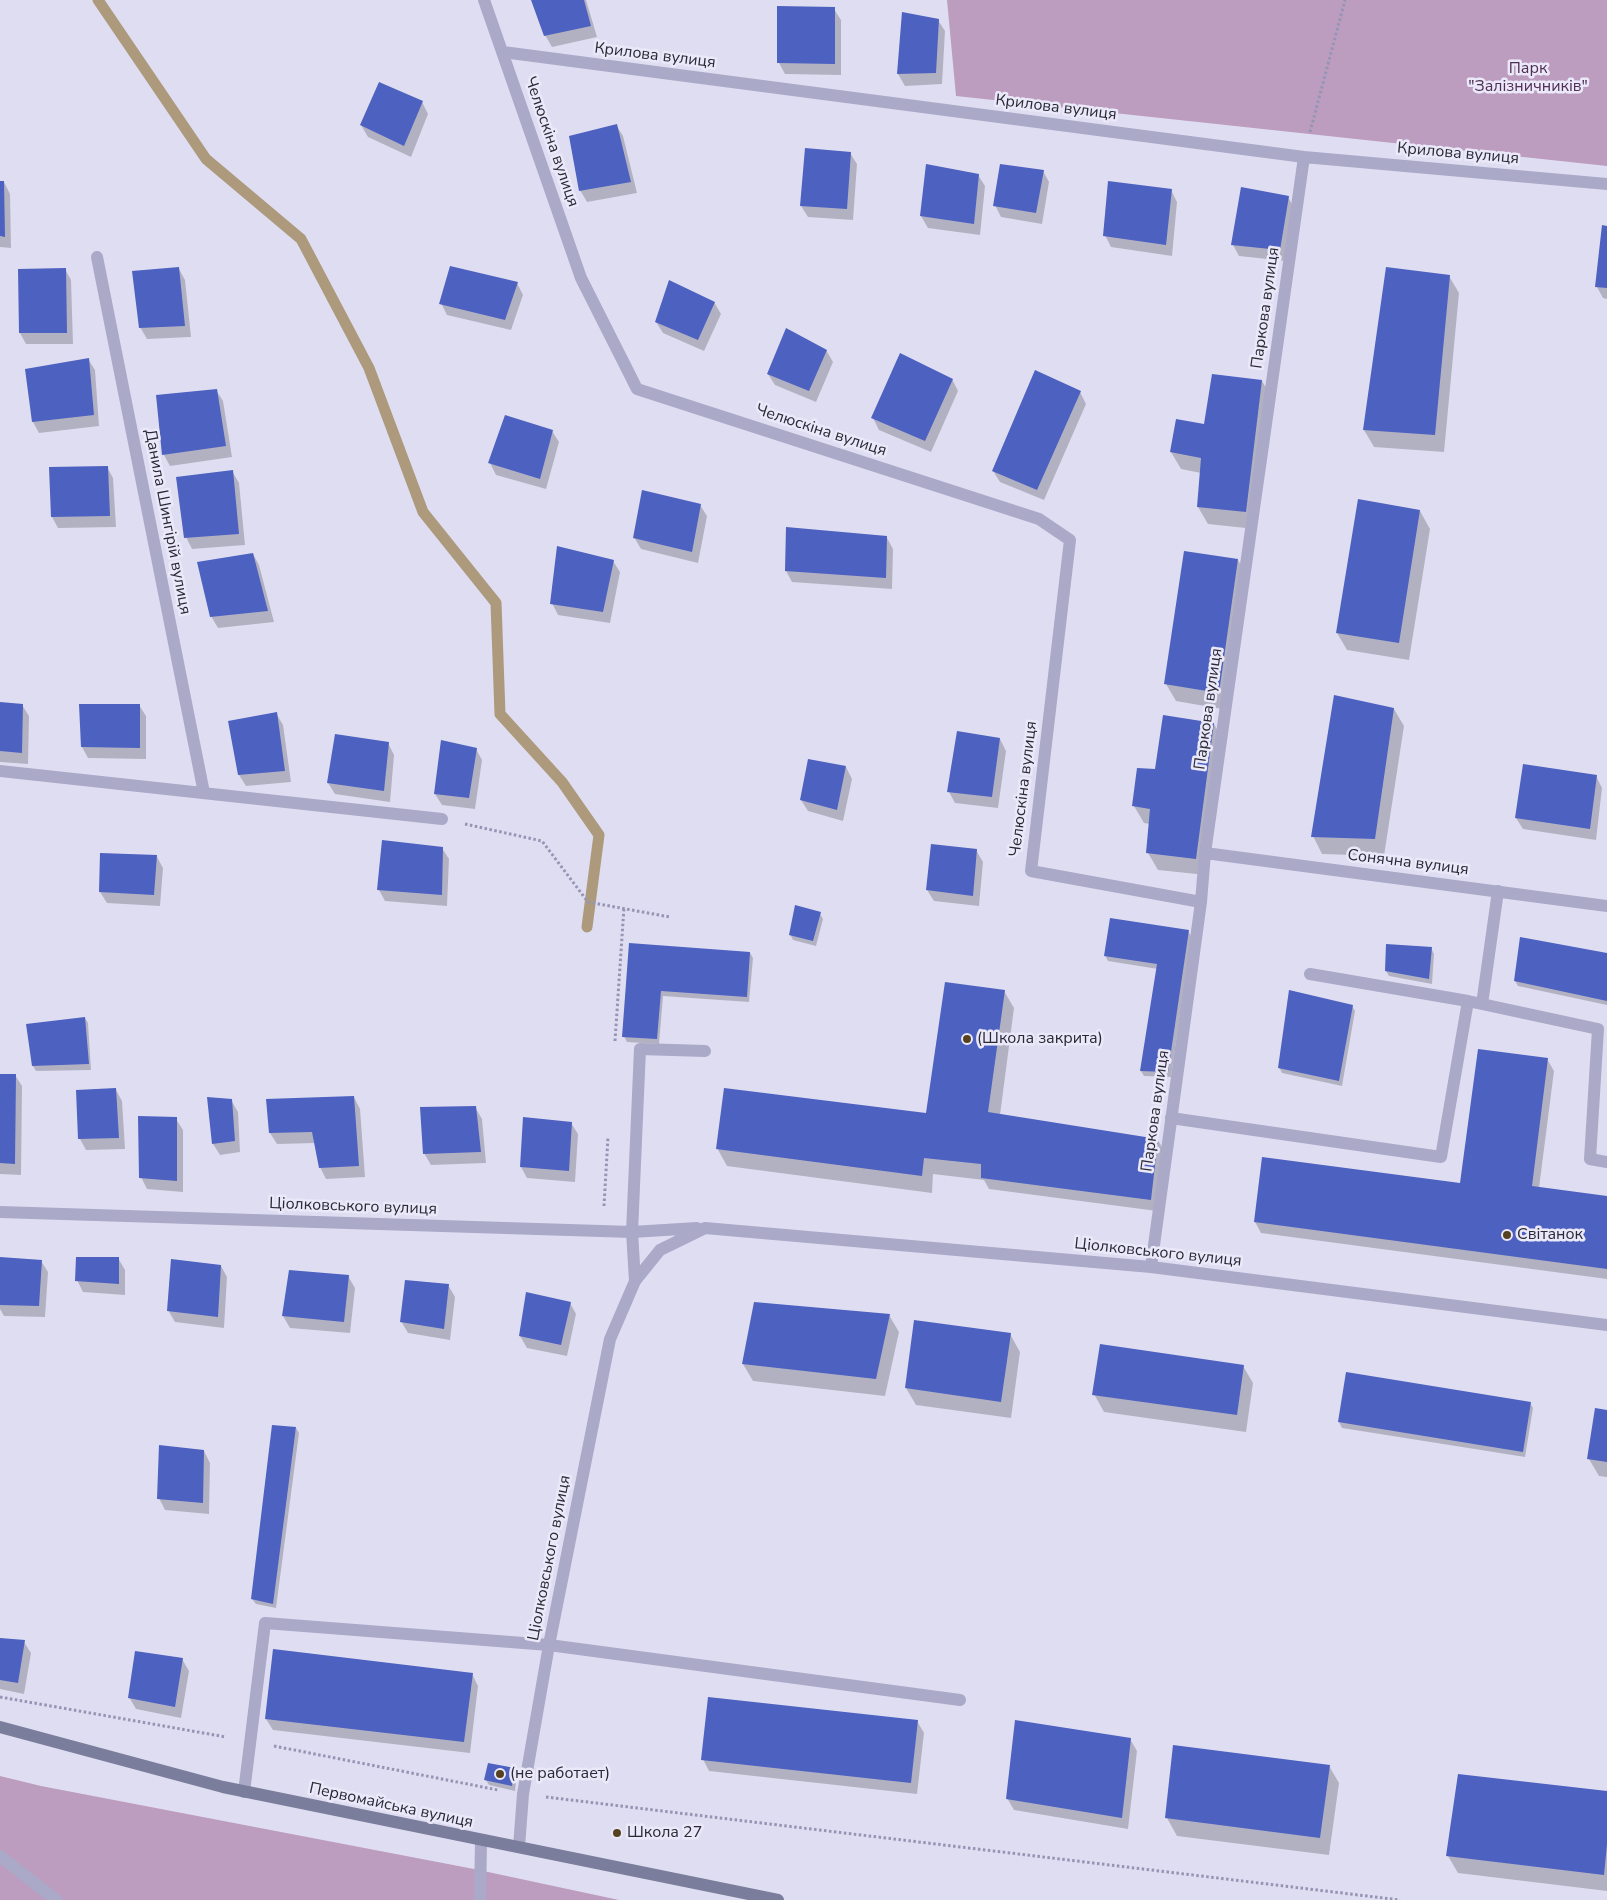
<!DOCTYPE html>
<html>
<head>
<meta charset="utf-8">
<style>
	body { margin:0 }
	canvas { display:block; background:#dfddf1 }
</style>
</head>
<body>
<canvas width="1607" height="1900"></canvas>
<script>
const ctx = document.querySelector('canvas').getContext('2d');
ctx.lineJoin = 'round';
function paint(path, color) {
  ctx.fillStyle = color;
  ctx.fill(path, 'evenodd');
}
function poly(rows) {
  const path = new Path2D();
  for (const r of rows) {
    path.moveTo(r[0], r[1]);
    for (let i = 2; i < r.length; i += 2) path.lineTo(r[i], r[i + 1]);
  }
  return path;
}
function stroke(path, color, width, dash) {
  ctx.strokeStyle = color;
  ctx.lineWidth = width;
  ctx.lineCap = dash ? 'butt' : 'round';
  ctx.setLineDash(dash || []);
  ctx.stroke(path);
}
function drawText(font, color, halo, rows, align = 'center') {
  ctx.font = font + ' "Nunito Sans",sans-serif';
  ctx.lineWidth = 5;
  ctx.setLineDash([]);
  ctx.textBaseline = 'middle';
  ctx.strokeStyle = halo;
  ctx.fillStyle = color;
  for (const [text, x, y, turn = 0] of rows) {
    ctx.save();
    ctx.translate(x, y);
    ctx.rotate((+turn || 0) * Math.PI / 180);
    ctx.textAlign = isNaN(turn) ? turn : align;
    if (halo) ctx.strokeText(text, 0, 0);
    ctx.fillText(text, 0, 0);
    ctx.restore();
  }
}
const green = poly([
	[947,0,1607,0,1607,166,956,96],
	[0,1776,41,1786,474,1869,619,1900,0,1900]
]);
const shadow = poly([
	[533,0,586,0,597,37,552,47,545,35],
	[834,9,841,20,841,75,785,74,779,63],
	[903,14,938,20,945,31,942,84,905,86,898,74],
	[422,102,428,114,411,157,368,137,361,125],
	[616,125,623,136,637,193,587,202,580,190],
	[850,153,857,164,853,220,808,217,801,206],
	[927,165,978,175,985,186,980,235,928,228,921,216],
	[1043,171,1049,182,1042,224,1001,217,995,205],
	[0,182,4,182,10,194,11,248,0,247],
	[1171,190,1177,202,1172,256,1111,247,1105,235],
	[1288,197,1294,208,1286,261,1239,256,1233,245],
	[1607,227,1607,299,1603,298,1597,287],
	[1388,268,1449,276,1459,293,1444,452,1374,447,1364,430],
	[65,269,71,280,73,344,26,344,20,333],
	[179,269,185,280,191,337,147,339,140,327],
	[517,283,523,295,511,330,447,315,441,303],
	[714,302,721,314,704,351,663,333,656,322],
	[826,350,833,362,816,402,775,385,768,374],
	[88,359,95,370,99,426,39,433,33,422,27,370],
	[952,379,958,391,931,452,879,430,873,418],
	[1262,381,1272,398,1255,529,1208,524,1198,507,1201,473,1181,469,1171,452],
	[216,390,223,401,232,457,170,466,164,455],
	[1080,392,1086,404,1044,500,1000,482,993,471],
	[552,431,559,442,546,489,496,475,490,463],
	[107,467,113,478,116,527,58,528,52,517],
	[232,471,239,483,245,545,192,549,186,537],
	[700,505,707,516,698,563,641,549,634,537],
	[1420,511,1430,529,1409,660,1347,650,1337,633],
	[887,538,893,549,892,589,792,582,786,571],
	[253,554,259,565,274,622,218,628,211,616],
	[1238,560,1247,577,1228,710,1176,701,1166,684],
	[613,561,620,572,610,623,558,615,552,603],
	[0,704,22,705,29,716,28,764,0,762],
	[139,705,146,716,146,759,88,758,82,747],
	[1394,709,1404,726,1384,856,1322,854,1313,836],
	[276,713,283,725,291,782,246,786,239,775,229,722],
	[1214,724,1224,742,1206,875,1158,870,1148,853,1150,824,1144,823,1134,806,1156,771],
	[1000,739,1006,751,998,808,955,803,949,792],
	[388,743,394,755,390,802,335,794,328,783],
	[476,749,482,760,475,809,442,805,435,794],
	[846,767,852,779,843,821,808,811,801,800],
	[1596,776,1602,788,1596,840,1523,829,1516,818],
	[442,848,449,859,447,906,385,901,379,890],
	[976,850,983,862,979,906,934,901,927,890],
	[157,857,163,868,160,906,107,903,100,892],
	[820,914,823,919,816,946,793,940,790,934],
	[1188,931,1191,936,1171,1077,1144,1076,1141,1071,1158,969,1108,961,1105,955],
	[630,944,750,953,753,958,749,1002,663,996,659,1044,627,1042,624,1036],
	[1431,948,1434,954,1432,984,1389,976,1386,971],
	[1607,954,1607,1005,1518,986,1515,981],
	[1004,991,1014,1008,1000,1115,1158,1140,1164,1151,1157,1211,989,1189,984,1180,933,1174,932,1193,727,1166,717,1148,927,1114],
	[1352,1006,1355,1011,1342,1086,1282,1073,1279,1067],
	[85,1018,88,1023,91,1070,36,1071,33,1066,28,1025],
	[1547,1059,1554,1071,1539,1188,1607,1198,1607,1279,1261,1233,1255,1222,1461,1184],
	[0,1075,15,1075,22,1086,21,1175,0,1174],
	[116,1090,122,1101,125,1149,86,1150,80,1139],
	[354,1097,360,1109,365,1177,326,1179,320,1167,316,1143,277,1144,270,1133],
	[231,1100,238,1112,240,1152,220,1155,213,1144],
	[475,1107,482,1119,486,1163,431,1165,424,1153],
	[176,1119,183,1130,183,1192,147,1189,141,1177],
	[571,1123,578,1134,575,1182,527,1178,521,1167],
	[118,1258,125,1270,125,1295,83,1292,77,1280],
	[41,1261,48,1272,45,1317,4,1316,0,1309,0,1271],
	[221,1266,227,1277,224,1328,175,1322,168,1310],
	[348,1276,355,1288,350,1333,290,1328,283,1316],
	[448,1285,455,1297,450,1340,408,1333,401,1321],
	[570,1303,576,1314,567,1356,527,1348,520,1336],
	[889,1315,899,1332,885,1396,753,1381,743,1364],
	[1010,1334,1020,1352,1011,1418,916,1405,906,1388],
	[1243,1366,1253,1383,1246,1432,1104,1412,1094,1394],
	[1530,1403,1533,1408,1525,1457,1342,1428,1339,1422],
	[1607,1411,1607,1477,1599,1476,1589,1459],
	[296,1428,299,1433,276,1608,256,1604,252,1599],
	[204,1451,210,1463,209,1514,165,1510,159,1498],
	[0,1639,24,1642,31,1653,24,1694,0,1689],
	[182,1659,189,1671,181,1718,136,1709,129,1697],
	[472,1674,478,1686,470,1753,273,1730,266,1719],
	[917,1721,924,1733,917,1794,709,1771,703,1759],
	[1130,1739,1137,1751,1128,1829,1014,1810,1007,1798],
	[1329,1766,1339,1783,1329,1855,1177,1836,1167,1818],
	[514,1769,517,1774,515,1791,489,1785,486,1780],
	[1607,1792,1607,1891,1458,1873,1448,1856]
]);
const stream = poly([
	[98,0,206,159,301,239,369,368,423,512,496,603,500,714,562,782,599,835,587,927]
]);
const building = poly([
	[531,0,584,0,591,26,544,36],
	[777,6,835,7,835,64,777,63],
	[902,12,939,19,936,73,897,74],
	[379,82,423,101,404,146,360,125],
	[617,124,631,182,579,191,569,136],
	[805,148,851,152,847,209,800,206],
	[926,164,979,174,974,224,920,216],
	[1000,164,1044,170,1036,213,993,206],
	[0,181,4,181,5,237,0,236],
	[1108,181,1172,189,1166,245,1103,236],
	[1241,187,1289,196,1280,250,1231,245],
	[1602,225,1607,226,1607,288,1595,287],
	[450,266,518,282,505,320,439,304],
	[179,267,185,326,139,328,132,271],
	[1386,267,1450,275,1435,435,1363,430],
	[66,268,67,333,19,333,18,269],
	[669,280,715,302,698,340,655,322],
	[786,328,827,350,809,391,767,374],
	[900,353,953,379,925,441,871,418],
	[89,358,94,415,32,422,25,369],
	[1035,370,1081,391,1037,490,992,471],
	[1212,374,1262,380,1246,512,1197,507,1201,458,1170,452,1176,419,1204,424],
	[217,389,226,446,162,455,156,395],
	[505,415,553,430,540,479,488,463],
	[108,466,110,516,51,517,49,467],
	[233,470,239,534,184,538,176,477],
	[642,490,701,504,692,552,633,538],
	[1358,499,1420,510,1399,643,1336,633],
	[786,527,887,536,886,578,785,571],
	[557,546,614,560,603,612,550,604],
	[1184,551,1238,559,1219,693,1164,684],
	[253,553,268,611,210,617,197,562],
	[1334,695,1394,708,1375,839,1311,837],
	[0,702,23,704,22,753,0,751],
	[79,704,140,704,140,748,81,747],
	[277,712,285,771,238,775,228,721],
	[1163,715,1214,723,1196,859,1146,853,1150,809,1132,806,1137,768,1155,769],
	[957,731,1000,738,992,797,947,792],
	[335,734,389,742,384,791,327,783],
	[441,740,477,748,469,798,434,794],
	[808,759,846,766,837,810,800,800],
	[1523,764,1597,775,1590,829,1515,818],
	[382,840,443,847,442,895,377,890],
	[931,844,977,849,973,896,926,890],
	[100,853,157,855,154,895,99,892],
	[795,905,821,912,813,941,789,935],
	[1110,918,1189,930,1168,1072,1140,1071,1157,964,1104,956],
	[1520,937,1607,953,1607,1001,1514,981],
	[629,943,750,952,747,997,661,991,657,1039,622,1037],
	[1386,944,1432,947,1429,979,1385,971],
	[945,982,1005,990,988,1112,1158,1139,1151,1200,981,1178,981,1164,924,1158,922,1176,716,1149,724,1088,926,1113],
	[1289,990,1353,1005,1339,1081,1278,1068],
	[85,1017,89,1064,32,1066,26,1024],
	[1478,1049,1548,1058,1532,1186,1607,1196,1607,1269,1254,1222,1262,1157,1460,1183],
	[0,1074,16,1074,15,1164,0,1163],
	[116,1088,119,1138,78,1139,76,1090],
	[354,1096,359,1166,319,1168,312,1132,269,1133,266,1099],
	[207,1097,232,1099,235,1141,212,1144],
	[476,1106,481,1152,423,1154,420,1107],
	[138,1116,177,1117,177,1181,139,1178],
	[523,1117,572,1122,569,1171,520,1167],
	[0,1257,42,1260,39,1306,0,1305],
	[76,1257,119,1257,119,1284,75,1281],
	[171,1259,221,1265,218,1317,167,1311],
	[289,1270,349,1275,344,1322,282,1316],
	[405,1280,449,1284,444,1329,400,1322],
	[526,1292,571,1302,561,1345,519,1336],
	[754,1302,890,1314,876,1379,742,1364],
	[914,1320,1011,1333,1001,1402,905,1388],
	[1100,1344,1244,1365,1237,1415,1092,1395],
	[1346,1372,1531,1402,1523,1452,1338,1422],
	[1595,1408,1607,1410,1607,1462,1587,1459],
	[272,1425,296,1427,273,1604,251,1599],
	[159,1445,204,1450,203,1503,157,1499],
	[0,1638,25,1640,18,1683,0,1680],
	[273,1649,473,1673,464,1742,265,1719],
	[135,1651,183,1658,175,1707,128,1698],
	[708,1697,918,1720,911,1783,701,1760],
	[1015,1720,1131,1738,1122,1818,1006,1799],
	[1173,1745,1330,1765,1320,1838,1165,1818],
	[488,1763,515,1768,512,1786,484,1780],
	[1458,1774,1607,1791,1607,1844,1604,1875,1446,1856]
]);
const path = poly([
	[1310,132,1345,0],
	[465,824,542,841,588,902,670,917],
	[615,1041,624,907],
	[604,1206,608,1137],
	[0,1697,226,1737],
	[274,1746,498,1790],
	[546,1797,1400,1900]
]);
const lane = poly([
	[1468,1001,1598,1029,1590,1159,1607,1162],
	[1482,1004,1498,891],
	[1171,1118,1441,1157,1468,1001,1310,974],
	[635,1281,632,1232,640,1049,705,1051],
	[244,1792,265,1623,549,1645,960,1700],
	[0,1856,56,1900],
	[480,1900,481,1841]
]);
const street = poly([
	[484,0,581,278,637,389,1039,519,1070,540,1031,871,1201,902],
	[503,52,1304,157,1607,184],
	[97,257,204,793],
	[0,771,442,819],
	[1205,853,1607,906],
	[0,1212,632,1232,697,1228],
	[1151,1267,1201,902,1205,853,1304,157],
	[519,1847,523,1794,549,1645,610,1339,635,1281,660,1250,705,1228,1151,1267,1607,1325]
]);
const secondary = poly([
	[0,1727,223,1787,778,1900]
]);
const markers = [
	[967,1039,5,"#554220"],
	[1507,1235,5,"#554220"],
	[500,1774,5,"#554220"],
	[617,1833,5,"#554220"]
];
const streetNames = [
	["Крилова вулиця",655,56,7],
	["Крилова вулиця",1056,108,7],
	["Челюскіна вулиця",551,142,71],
	["Крилова вулиця",1458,154,5],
	["Паркова вулиця",1266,308,-82],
	["Челюскіна вулиця",821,431,18],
	["Данила Шингірій вулиця",167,522,79],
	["Паркова вулиця",1209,709,-82],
	["Челюскіна вулиця",1024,789,-83],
	["Сонячна вулиця",1408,863,7],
	["Паркова вулиця",1156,1111,-82],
	["Ціолковського вулиця",353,1207,2],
	["Ціолковського вулиця",1158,1253,6],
	["Ціолковського вулиця",550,1558,-79],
	["Первомайська вулиця",391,1806,12]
];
const parkNames = [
	["Парк",1528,69],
	["\"Залізничників\"",1528,87]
];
const poiNames = [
	["(Школа закрита)",977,1039],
	["Світанок",1517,1235],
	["(не работает)",510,1774],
	["Школа 27",627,1833]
];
paint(green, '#bc9dbf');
paint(shadow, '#0003');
stroke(stream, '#ad9a7d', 11);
paint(building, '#4c61c0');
stroke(path, '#9494b4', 3, [2.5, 2.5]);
stroke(lane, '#aaa9c8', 12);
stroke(street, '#aaa9c8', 12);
stroke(secondary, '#7b7d9c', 12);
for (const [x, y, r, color] of markers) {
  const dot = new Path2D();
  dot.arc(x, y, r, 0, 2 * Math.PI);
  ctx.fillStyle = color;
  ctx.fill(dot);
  stroke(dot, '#ebe9f9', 2);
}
drawText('16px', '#292a36', '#ebe9f9', streetNames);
drawText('16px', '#512e53', '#ebe9f9', parkNames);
drawText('16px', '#292a36', '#ebe9f9', poiNames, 'left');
</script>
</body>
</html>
